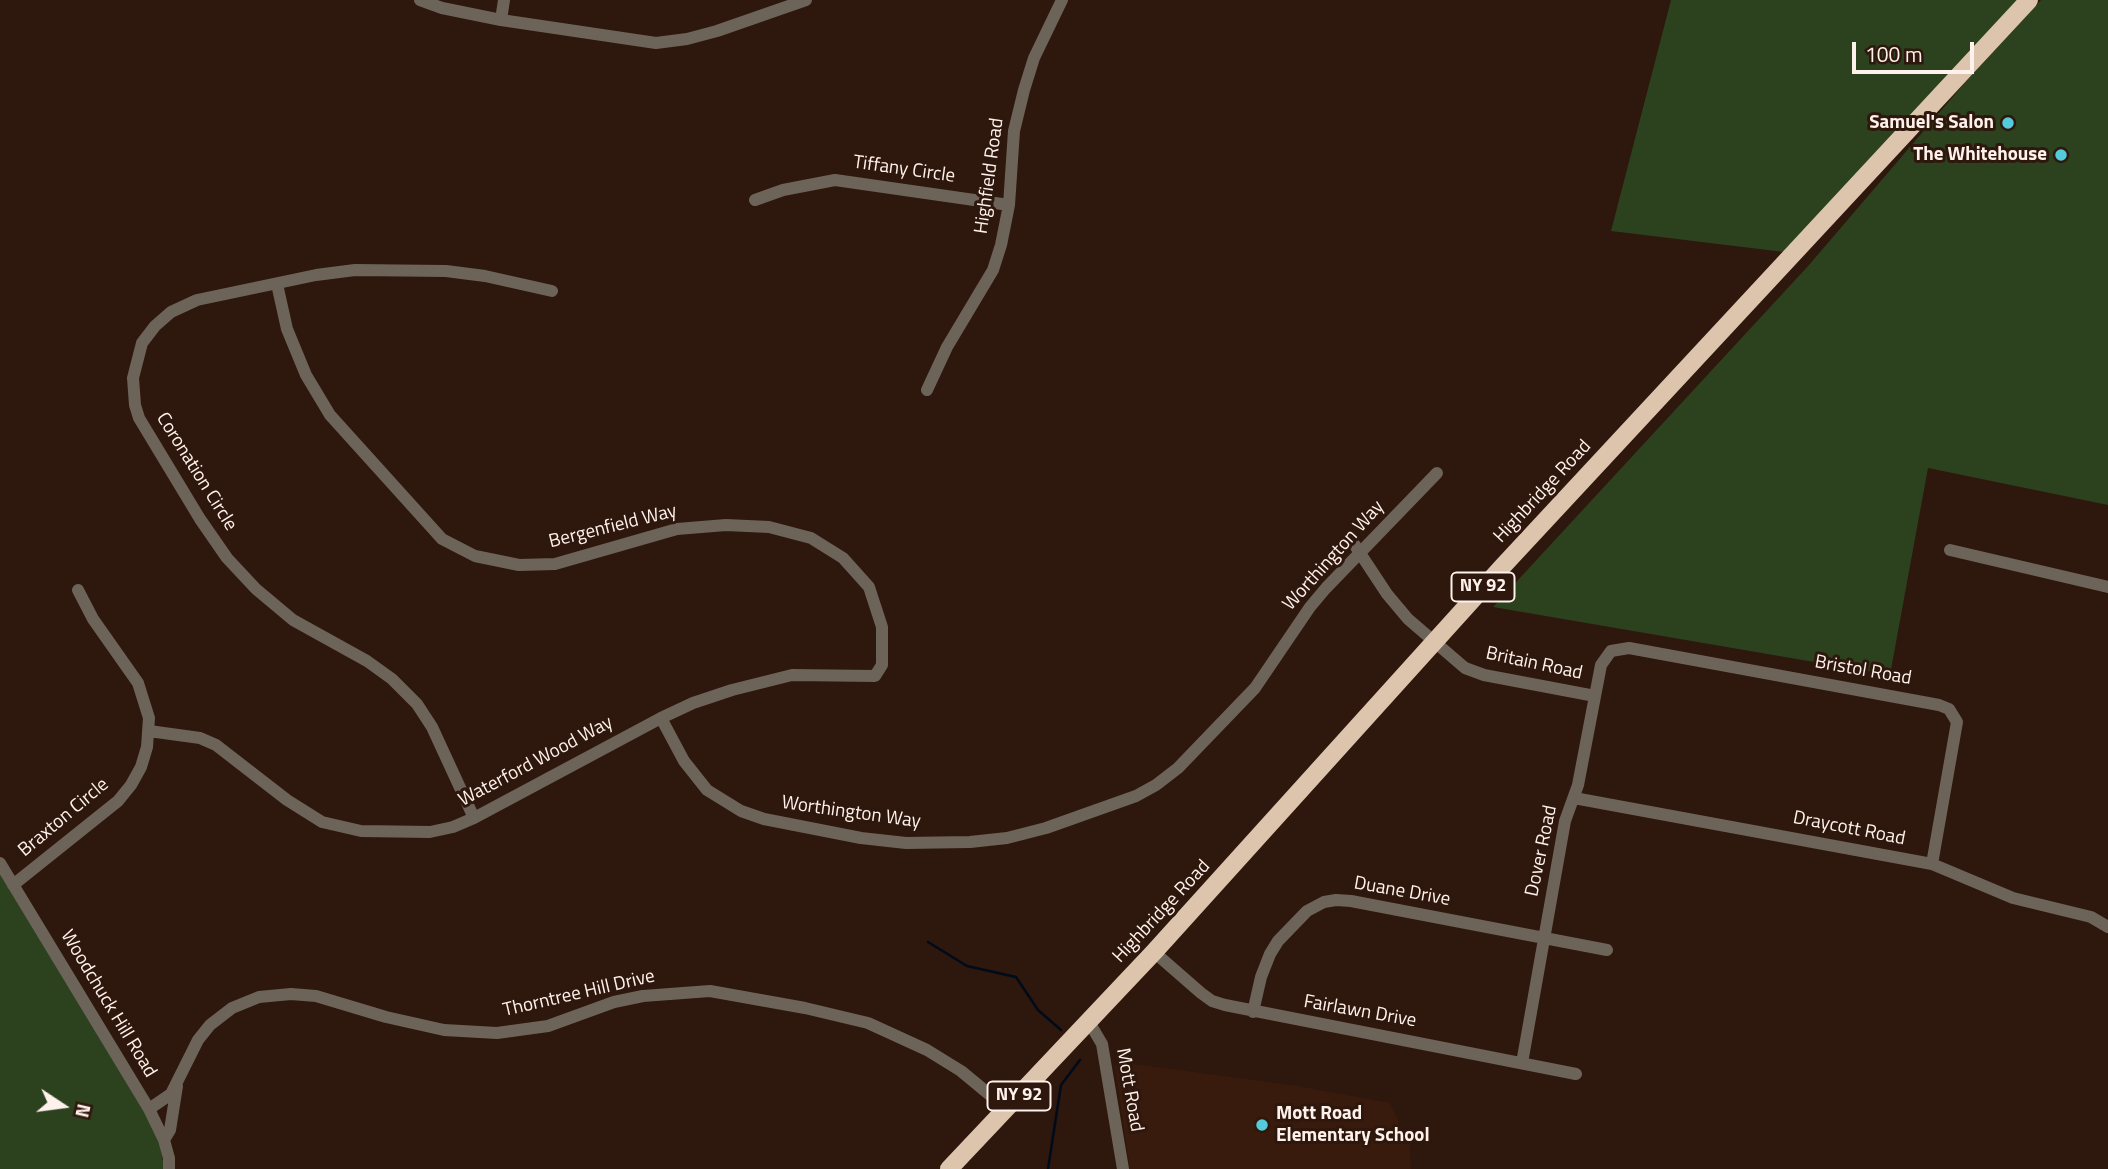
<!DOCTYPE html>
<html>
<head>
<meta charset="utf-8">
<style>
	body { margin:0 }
	#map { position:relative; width:2108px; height:1169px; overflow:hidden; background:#2e170c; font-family:"Titillium Web",sans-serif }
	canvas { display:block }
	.north { position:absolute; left:28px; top:1071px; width:70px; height:70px; -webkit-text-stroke:5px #2e170c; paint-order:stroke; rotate:103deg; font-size:19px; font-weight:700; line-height:28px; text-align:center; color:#fff1eb }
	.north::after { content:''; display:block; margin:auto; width:24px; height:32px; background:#fff1eb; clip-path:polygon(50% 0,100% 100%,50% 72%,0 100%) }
	.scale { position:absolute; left:1852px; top:42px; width:122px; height:32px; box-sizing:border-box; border:4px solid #fff1eb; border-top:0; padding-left:9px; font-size:21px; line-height:24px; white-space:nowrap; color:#fff1eb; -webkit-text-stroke:5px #2e170c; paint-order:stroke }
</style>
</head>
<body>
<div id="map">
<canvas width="2108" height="1169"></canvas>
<div class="north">N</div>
<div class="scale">100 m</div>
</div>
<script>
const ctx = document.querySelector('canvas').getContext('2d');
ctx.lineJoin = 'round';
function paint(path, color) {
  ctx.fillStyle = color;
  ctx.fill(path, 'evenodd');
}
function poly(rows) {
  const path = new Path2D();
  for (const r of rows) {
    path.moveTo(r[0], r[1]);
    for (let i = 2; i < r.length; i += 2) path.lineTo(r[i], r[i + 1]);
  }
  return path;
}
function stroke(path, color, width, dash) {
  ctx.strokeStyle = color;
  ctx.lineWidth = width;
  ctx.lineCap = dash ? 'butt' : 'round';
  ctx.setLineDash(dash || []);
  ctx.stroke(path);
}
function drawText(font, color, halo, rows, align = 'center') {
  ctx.font = font + ' "Titillium Web",sans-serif';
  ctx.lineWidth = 6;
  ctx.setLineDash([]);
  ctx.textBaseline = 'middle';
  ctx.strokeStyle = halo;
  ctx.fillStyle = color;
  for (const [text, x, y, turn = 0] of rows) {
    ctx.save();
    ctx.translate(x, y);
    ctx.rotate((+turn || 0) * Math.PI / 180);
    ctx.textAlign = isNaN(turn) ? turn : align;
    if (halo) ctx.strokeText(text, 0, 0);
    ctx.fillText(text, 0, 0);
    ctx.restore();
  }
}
const built = poly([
	[1134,1064,1298,1086,1390,1103,1410,1146,1411,1169,1130,1169,1115,1066]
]);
const green = poly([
	[1671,0,2019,0,1784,252,1611,231],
	[2041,0,2108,0,2108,505,1928,468,1890,675,1493,607,1809,265,1968,79],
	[0,870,145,1111,160,1142,164,1169,0,1169]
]);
const stream = poly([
	[928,942,967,966,1016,977,1038,1010,1061,1030],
	[1048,1169,1061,1085,1080,1060]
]);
const minor = poly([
	[420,0,442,8,501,20,656,43,687,39,717,31,806,0],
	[501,20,504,0],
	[755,200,783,190,835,180,1009,205],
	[927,390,947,347,993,270,1001,245,1009,205,1014,131,1024,90,1034,58,1062,0],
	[1354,544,1387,594,1408,619,1465,668,1484,675,1595,696],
	[1950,550,2108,587],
	[661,718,684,761,707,790,741,811,764,819,861,838,906,843,970,842,1007,838,1046,828,1136,796,1156,785,1178,768,1255,688,1310,607,1326,588,1437,473],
	[149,731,200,738,216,745,287,800,322,822,361,831,430,832,453,827,474,818,661,718,693,703,732,690,792,675,875,676,882,665,882,627,869,587,843,558,811,538,769,527,726,525,677,529,555,564,519,565,475,556,442,539,330,415,306,375,287,329,277,284],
	[1574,798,1932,864,2013,898,2091,917,2108,927],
	[474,818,432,727,417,704,392,679,367,661,293,620,256,589,227,558,200,519,139,418,135,405,133,378,142,343,155,326,171,312,197,300,316,275,355,270,446,271,485,276,552,291],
	[0,863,149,1109,164,1140,169,1158,169,1169],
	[13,885,118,801,131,785,141,767,147,747,149,718,138,683,93,619,78,590],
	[1154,952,1201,993,1212,1001,1225,1005,1576,1074],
	[1253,1012,1261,977,1270,954,1278,941,1307,911,1324,902,1336,900,1351,901,1607,950],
	[1089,1022,1102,1044,1123,1169],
	[1522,1063,1565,821,1578,785,1601,665,1611,651,1629,648,1939,705,1949,709,1957,722,1932,864],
	[149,1109,171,1094,198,1040,210,1025,232,1008,259,997,291,994,316,996,386,1017,444,1030,497,1033,548,1026,614,1002,643,996,710,991,805,1008,868,1023,927,1050,961,1071,1007,1109],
	[164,1140,170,1130,177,1086]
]);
const highway = poly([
	[949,1169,1154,952,1502,567,2029,0]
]);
const markers = [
	[2008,123,7,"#53cbdb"],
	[2061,155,7,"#53cbdb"],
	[1262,1125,7,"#53cbdb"]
];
const shields = [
	[1483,587,63],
	[1019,1096,63]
];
const shieldNames = [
	["NY 92",1483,587],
	["NY 92",1019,1096]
];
const poiNames = [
	["Samuel's Salon",1994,123],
	["The Whitehouse",2047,155],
	["Mott Road",1276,1114,"left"],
	["Elementary School",1276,1136,"left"]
];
const streetNames = [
	["Tiffany Circle",904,170,8],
	["Highfield Road",990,176,-82],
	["Coronation Circle",196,472,58],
	["Highbridge Road",1543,492,-47],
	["Bergenfield Way",613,527,-14],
	["Worthington Way",1334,556,-48],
	["Britain Road",1534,664,12],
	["Bristol Road",1863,671,10],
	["Waterford Wood Way",536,762,-28],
	["Worthington Way",851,813,8],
	["Braxton Circle",64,818,-40],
	["Draycott Road",1849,829,11],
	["Dover Road",1542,851,-78],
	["Duane Drive",1402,892,10],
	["Highbridge Road",1162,912,-47],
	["Thorntree Hill Drive",579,994,-13],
	["Woodchuck Hill Road",108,1004,59],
	["Fairlawn Drive",1360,1012,10],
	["Mott Road",1129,1090,80]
];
paint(built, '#381b0d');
paint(green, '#2c411e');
stroke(stream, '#000b1a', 2.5);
stroke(minor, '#6c6359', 12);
stroke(highway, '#ddc5ad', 18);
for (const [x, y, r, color] of markers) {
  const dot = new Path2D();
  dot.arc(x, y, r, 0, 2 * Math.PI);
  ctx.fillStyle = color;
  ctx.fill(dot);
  stroke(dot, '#2e170c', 2.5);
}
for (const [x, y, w] of shields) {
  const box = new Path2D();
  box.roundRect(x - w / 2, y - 14.5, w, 29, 5);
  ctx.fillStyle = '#2e170c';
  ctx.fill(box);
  stroke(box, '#fff1eb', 2);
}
drawText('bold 18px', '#fff1eb', null, shieldNames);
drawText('bold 19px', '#fff1eb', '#2e170c', poiNames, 'right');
drawText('19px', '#fff1eb', '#2e170c', streetNames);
</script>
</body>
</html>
